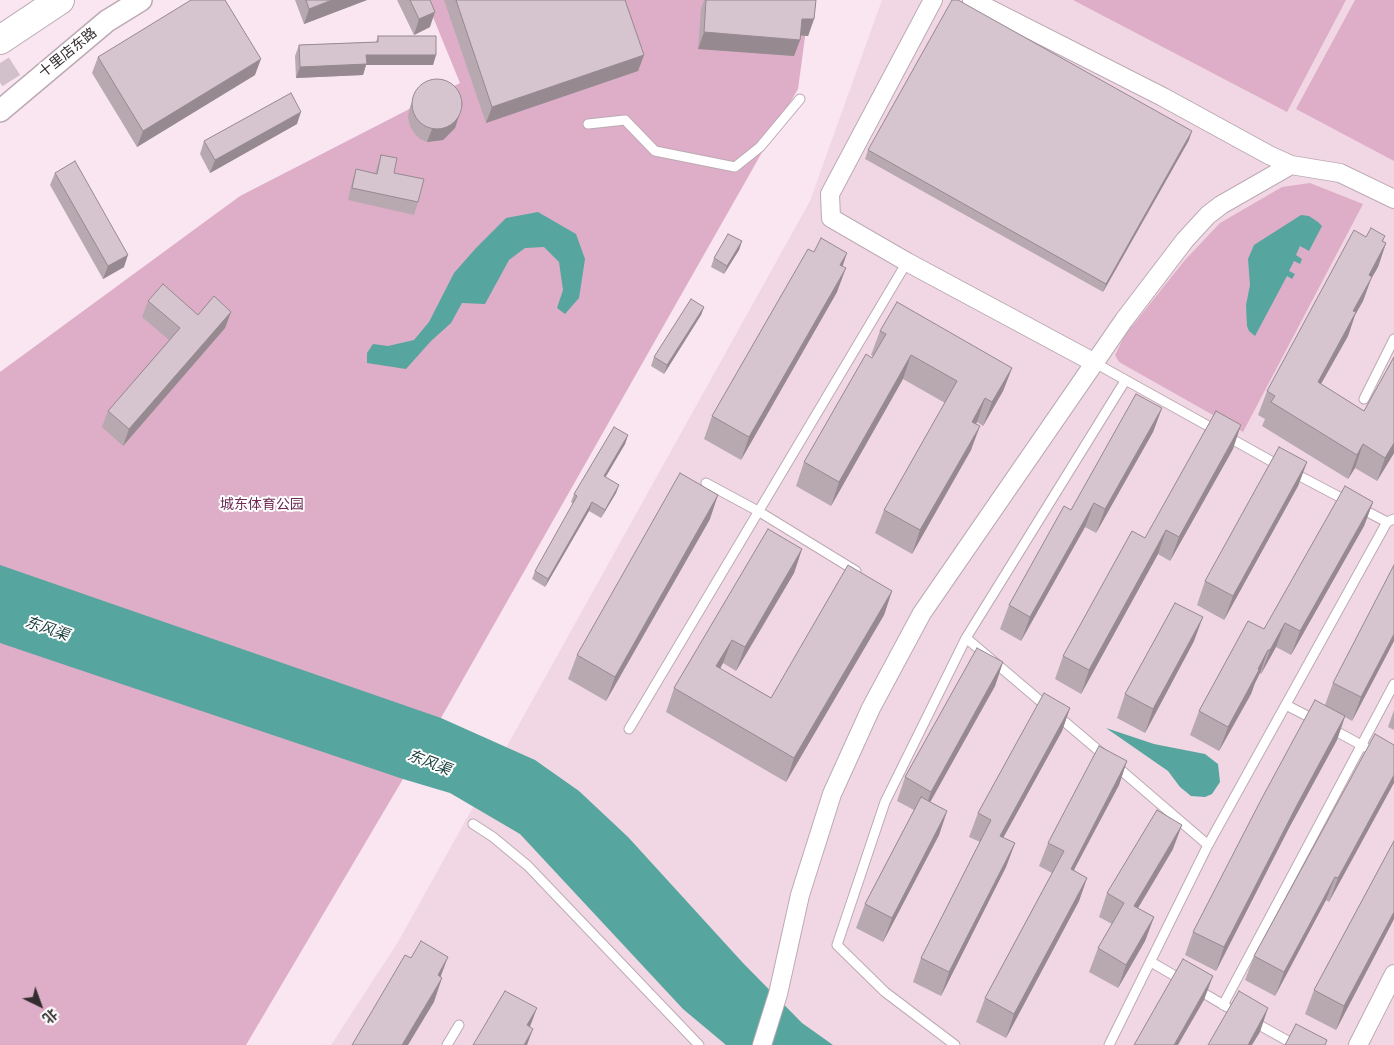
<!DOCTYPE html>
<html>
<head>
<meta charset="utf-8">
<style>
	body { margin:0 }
	#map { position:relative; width:1394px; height:1045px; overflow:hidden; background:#f9e6f0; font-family:"Open Sans","Noto Sans SC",sans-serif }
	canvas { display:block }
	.north { position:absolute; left:15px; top:980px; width:50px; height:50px; -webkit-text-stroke:4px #fff; paint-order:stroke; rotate:138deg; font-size:14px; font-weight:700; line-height:20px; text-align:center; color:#342d30 }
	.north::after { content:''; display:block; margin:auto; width:18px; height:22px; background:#342d30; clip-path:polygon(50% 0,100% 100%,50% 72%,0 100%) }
</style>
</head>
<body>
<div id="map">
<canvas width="1394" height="1045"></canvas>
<div class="north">北</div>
</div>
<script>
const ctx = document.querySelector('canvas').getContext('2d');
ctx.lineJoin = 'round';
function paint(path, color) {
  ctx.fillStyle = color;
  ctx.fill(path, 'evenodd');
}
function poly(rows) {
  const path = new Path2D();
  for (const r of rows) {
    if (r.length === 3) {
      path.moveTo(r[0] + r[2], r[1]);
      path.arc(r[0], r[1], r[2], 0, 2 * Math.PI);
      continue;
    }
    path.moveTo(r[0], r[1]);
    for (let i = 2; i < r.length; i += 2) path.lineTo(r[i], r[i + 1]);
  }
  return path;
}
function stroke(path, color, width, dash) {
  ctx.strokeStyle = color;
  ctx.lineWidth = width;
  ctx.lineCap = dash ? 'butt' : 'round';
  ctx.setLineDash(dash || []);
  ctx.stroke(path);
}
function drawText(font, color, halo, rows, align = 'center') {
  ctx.font = font + ' "Open Sans","Noto Sans SC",sans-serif';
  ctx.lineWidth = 4;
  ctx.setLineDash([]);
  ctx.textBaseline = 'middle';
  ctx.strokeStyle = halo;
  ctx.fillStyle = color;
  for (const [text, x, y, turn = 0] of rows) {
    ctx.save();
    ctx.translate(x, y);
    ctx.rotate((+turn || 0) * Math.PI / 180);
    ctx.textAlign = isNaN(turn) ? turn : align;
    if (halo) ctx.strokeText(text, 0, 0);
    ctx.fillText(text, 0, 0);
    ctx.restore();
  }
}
const built = poly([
	[882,0,1394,0,1394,1045,331,1045,398,942,810,201]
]);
const green = poly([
	[426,0,810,0,798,89,441,718,403,779,246,1045,0,1045,0,372,240,196,460,83],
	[1073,0,1346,0,1287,112],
	[1355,0,1394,0,1394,161,1296,109],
	[1310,183,1363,204,1243,432,1119,362,1115,355,1125,335,1185,260,1220,223,1282,187]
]);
const water = poly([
	[538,212,576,234,585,259,579,298,565,314,557,308,563,290,559,262,544,247,525,248,509,260,485,304,462,303,451,323,431,341,406,369,367,363,367,353,373,344,388,346,414,340,429,322,454,273,476,248,506,218],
	[1301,215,1309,216,1318,222,1322,226,1309,251,1300,246,1296,255,1302,259,1300,264,1294,261,1289,271,1295,274,1292,279,1287,276,1255,336,1249,331,1247,326,1246,305,1250,285,1248,259,1254,245],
	[0,565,441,718,535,760,579,791,628,837,743,963,802,1023,833,1045,726,1045,683,1009,520,834,450,793,403,779,0,643],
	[1106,728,1154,744,1205,754,1218,764,1220,782,1212,794,1205,797,1191,796,1180,787,1168,771]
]);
const tertiaryTunnel = poly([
	[0,63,19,93]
]);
const service = poly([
	[588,124,625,120,655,151,735,167,760,147,800,99],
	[1095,363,1280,466],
	[1364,399,1394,339],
	[1292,472,1349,502],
	[706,483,758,511,856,571],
	[1360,508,1387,522,1394,519],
	[966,638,1105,756],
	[1286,705,1317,721],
	[1330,728,1365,747],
	[629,729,907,262],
	[1115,765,1208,845],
	[473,824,493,837,528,866,699,1045],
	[1151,962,1182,980],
	[1195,988,1227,1007],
	[1223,1005,1394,684],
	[1252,1021,1295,1045],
	[447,1045,459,1025],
	[955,1045,885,992,837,945,885,802,966,638,1125,381],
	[1109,1045,1208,845,1387,522]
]);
const minor = poly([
	[933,0,830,194,831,218,907,262,1095,363],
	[972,0,1163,97,1269,155,1291,165],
	[762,1045,778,994,800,895,832,794,871,708,922,613,1124,320,1185,240,1208,215,1221,205,1291,165,1340,173,1394,199],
	[1358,1045,1394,974]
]);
const tertiary = poly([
	[0,111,107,21,141,0]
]);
const motorway = poly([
	[0,40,60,0]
]);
const wall = poly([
	[295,0,367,0,304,24],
	[397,0,430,0,430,27,414,35],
	[444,0,625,0,644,55,638,71,486,123],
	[704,0,816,0,814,19,808,36,800,35,800,40,794,56,698,49,701,9],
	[378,36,436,55,433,65,366,65,363,75,296,78,295,56,299,45,376,42],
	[98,57,255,75,137,147,92,73],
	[413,98,459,116,455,128,443,140,427,142,420,139,414,133,410,126,408,118,409,110],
	[297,124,210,173,200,154,204,141],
	[1189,140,1103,292,865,159,868,150],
	[381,155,394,173,418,202,414,215,348,200,352,182,356,169,375,173],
	[55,173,124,267,103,279,50,185],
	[1385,236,1383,241,1386,243,1378,267,1371,279,1363,301,1355,315,1348,336,1321,384,1364,411,1394,357,1394,453,1377,481,1355,468,1348,479,1262,426,1265,419,1258,415,1267,391,1366,237],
	[742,241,739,250,724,274,711,267,714,258],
	[842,266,837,292,741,460,704,439,712,416],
	[148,301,198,315,231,312,225,328,123,446,102,427,108,411,169,340,142,317],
	[704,307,701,315,664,374,651,366,654,357],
	[880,331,1012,368,1003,391,983,426,977,422,976,424,971,450,912,554,875,533,884,510,945,403,903,379,831,506,796,486,804,462,873,356,871,355],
	[1162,408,1153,432,1096,533,1085,527,1021,641,1000,629,1009,605,1071,510],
	[628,435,625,444,605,477,619,485,616,493,601,518,589,511,545,587,532,579,535,571,573,504,571,502,574,494],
	[1233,449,1170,561,1158,554,1081,694,1055,679,1063,656,1145,538],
	[1307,462,1298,486,1224,620,1197,605,1205,581],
	[1373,502,1364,526,1291,655,1276,647,1261,674,1260,673,1255,683,1251,694,1219,751,1190,735,1199,711,1264,629],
	[710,519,606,701,568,679,577,655],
	[802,549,794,573,736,671,723,663,720,669,771,698,892,591,884,615,786,782,666,712,674,688],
	[1194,641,1145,733,1117,718,1125,694],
	[1394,641,1352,721,1345,717,1337,740,1289,828,1216,971,1185,955,1193,932,1325,705,1333,683],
	[1003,662,995,686,930,802,947,811,939,835,883,942,856,928,865,904,914,810,897,801,905,777],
	[1070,708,1062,731,1003,838,1015,843,1006,867,941,996,913,982,921,958,980,842,969,837,978,813],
	[1394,710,1394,730,1388,727],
	[1394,745,1329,902,1326,900,1275,996,1245,980,1254,956],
	[1127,761,1119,785,1074,870,1087,878,1079,901,1006,1038,976,1022,985,998,1052,873,1039,866,1048,843],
	[1394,841,1394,919,1336,1030,1305,1014,1314,990],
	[1173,849,1138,908,1154,917,1145,941,1118,988,1089,972,1098,948,1112,924,1099,917,1107,893]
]);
const shadedWall = poly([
	[332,0,367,0,304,24,309,9],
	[435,12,430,27,414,35,419,19],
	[802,19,814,19,808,36,796,35],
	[704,32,800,40,794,56,698,49],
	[366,55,436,55,433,65,366,65,363,75,296,78,300,67],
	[644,55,638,71,486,123,492,107],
	[261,59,255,75,137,147,143,131],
	[301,112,297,124,210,173,215,160],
	[459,116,455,128,443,140,427,142,432,129],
	[1192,131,1189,140,1103,292,1106,284],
	[742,241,739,250,724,274,727,266],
	[1386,243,1378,267,1371,279,1363,301,1355,315,1348,336,1309,405,1318,382,1353,311,1369,275],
	[847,253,839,277,840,265],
	[128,255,124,267,103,279,108,266],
	[846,268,837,292,741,460,749,437],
	[704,307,701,315,664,374,667,365],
	[231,312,225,328,123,446,129,429],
	[911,355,903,379,831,506,839,482],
	[1012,368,1003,391,983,426,992,402],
	[985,398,977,422,963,445,972,422],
	[1162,408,1153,432,1096,533,1105,509],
	[1241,425,1233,449,1170,561,1179,537],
	[980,426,971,450,912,554,920,530],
	[628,435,625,444,601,485,604,476],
	[1394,442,1394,453,1377,481,1385,458],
	[1363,444,1355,468,1348,479,1357,455],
	[1307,462,1298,486,1224,620,1233,596],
	[619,485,616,493,601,518,605,510],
	[718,495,710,519,606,701,615,677],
	[592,502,589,511,545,587,548,579],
	[1373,502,1364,526,1291,655,1300,631],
	[1094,503,1085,527,1021,641,1030,617],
	[1166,530,1158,554,1081,694,1089,670],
	[802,549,794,573,736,671,745,647],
	[892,591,884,615,786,782,794,758],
	[1203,617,1194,641,1145,733,1153,709],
	[1285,623,1276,647,1261,674,1270,650],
	[1394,634,1394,641,1352,721,1361,697],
	[732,640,723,663,708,690,716,666],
	[1268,650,1260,673,1255,683,1251,694,1219,751,1228,727],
	[1003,662,995,686,923,815,931,792],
	[1070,708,1062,731,991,860,1000,836],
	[1345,716,1337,740,1289,828,1216,971,1224,947,1297,805],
	[1127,761,1119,785,1062,892,1071,869],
	[1394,775,1394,783,1329,902,1338,878],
	[947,811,939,835,883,942,892,918],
	[1182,825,1173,849,1125,930,1134,906],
	[1015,843,1006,867,941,996,949,972],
	[1335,877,1326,900,1275,996,1284,972],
	[1087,878,1079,901,1006,1038,1014,1014],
	[1394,912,1394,919,1336,1030,1344,1006],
	[1154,917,1145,941,1118,988,1126,965],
	[448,957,439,981,438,975],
	[1213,976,1204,1000,1178,1045,1174,1045],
	[442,978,434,1002,408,1045,402,1045],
	[537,1008,528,1032,527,1025],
	[1268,1008,1260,1032,1252,1045,1248,1045],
	[533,1029,527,1045,524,1045]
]);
const building = poly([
	[191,0,225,0,261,59,143,131,98,57,191,0],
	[306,0,332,0,309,9,306,0],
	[410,0,430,0,435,12,419,19,410,0],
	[456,0,625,0,644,55,492,107,456,0],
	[706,0,816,0,814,19,802,19,800,40,704,32,706,0],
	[952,0,958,0,1192,131,1106,284,868,150,952,0],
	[378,36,436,36,436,55,366,55,367,64,300,67,299,45,378,42,378,36],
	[437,104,25],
	[291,93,301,112,215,160,204,141,291,93],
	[381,155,397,158,394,173,424,179,418,202,352,188,356,169,377,174,381,155],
	[75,161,128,255,108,266,55,173,75,161],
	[1371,228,1385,236,1382,241,1386,243,1369,275,1372,277,1353,311,1356,312,1318,382,1364,411,1394,357,1394,443,1385,458,1363,444,1357,455,1271,402,1275,396,1267,391,1354,230,1366,237,1371,228],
	[728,234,742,241,727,266,714,258,728,234],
	[821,238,847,253,840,265,846,268,749,437,712,416,808,249,814,252,821,238],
	[163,284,198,315,214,296,231,312,129,429,108,411,180,328,148,301,163,284],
	[691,299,704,307,667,365,654,357,691,299],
	[897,302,1012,368,992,402,985,398,972,422,980,426,920,530,884,510,957,381,911,355,839,482,804,462,866,354,872,358,886,334,880,331,897,302],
	[1136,394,1162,408,1105,509,1094,503,1030,617,1009,605,1064,506,1071,510,1136,394],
	[1216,411,1241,425,1179,537,1166,530,1089,670,1063,656,1132,531,1145,538,1216,411],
	[614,427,628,435,604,476,619,485,605,510,592,502,548,579,535,571,577,496,574,494,614,427],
	[1279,447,1307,462,1233,596,1205,581,1279,447],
	[680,473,718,495,615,677,577,655,680,473],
	[1345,486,1373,502,1300,631,1285,623,1270,650,1268,650,1258,669,1259,670,1228,727,1199,711,1248,621,1264,629,1345,486],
	[768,529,802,549,745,647,732,640,716,666,771,698,848,565,892,591,794,758,674,688,768,529],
	[1394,565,1394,634,1361,697,1333,683,1394,565],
	[1175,603,1203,617,1153,709,1125,694,1175,603],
	[977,648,1003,662,931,792,905,777,977,648],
	[1044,693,1070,708,1000,836,1015,843,949,972,921,958,991,820,978,813,1044,693],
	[1315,700,1345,716,1297,805,1224,947,1193,932,1262,798,1315,700],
	[1375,734,1394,745,1394,775,1338,878,1335,877,1284,972,1254,956,1375,734],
	[1099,746,1127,761,1071,869,1087,878,1014,1014,985,998,1064,851,1048,843,1099,746],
	[921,797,947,811,892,918,865,904,921,797],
	[1157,810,1182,825,1134,906,1154,917,1126,965,1098,948,1124,903,1107,893,1157,810],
	[1394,841,1394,912,1344,1006,1314,990,1394,841],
	[421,941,448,957,438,975,442,978,402,1045,352,1045,405,955,411,958,421,941],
	[1183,959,1213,976,1174,1045,1134,1045,1183,959],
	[505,991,537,1008,527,1025,533,1029,524,1045,473,1045,505,991],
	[1239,991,1268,1008,1248,1045,1208,1045,1239,991],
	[1296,1024,1327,1040,1325,1045,1285,1045,1296,1024]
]);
const streetNames = [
	["十里店东路",68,53,-39]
];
const parkNames = [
	["城东体育公园",262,505]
];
const waterNames = [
	["东风渠",47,629,19],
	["东风渠",429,763,21]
];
paint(built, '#f1d7e4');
paint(green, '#deaec8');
paint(water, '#56a59e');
stroke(tertiaryTunnel, '#d2c1ca', 21, [21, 11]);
stroke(service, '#bcaab3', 11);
stroke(minor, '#bcaab3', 20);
stroke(tertiary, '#bcaab3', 24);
stroke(motorway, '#bcaab3', 30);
stroke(service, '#fff', 9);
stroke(minor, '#fff', 18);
stroke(tertiary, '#fff', 21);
stroke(motorway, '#fff', 28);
paint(wall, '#b8a9b1');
paint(shadedWall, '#968990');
paint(building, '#d6c4ce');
stroke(building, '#968990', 1);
drawText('14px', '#342d30', '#fff', streetNames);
drawText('14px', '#6d2a54', '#fff', parkNames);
drawText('italic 15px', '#153b38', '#fff', waterNames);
</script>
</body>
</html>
